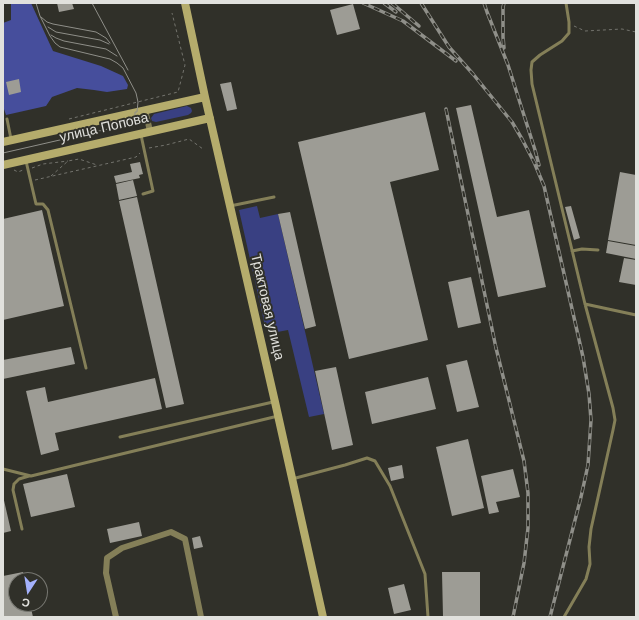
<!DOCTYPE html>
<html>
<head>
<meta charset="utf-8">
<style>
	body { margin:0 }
	#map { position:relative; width:639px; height:620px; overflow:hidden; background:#303029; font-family:Helvetica,sans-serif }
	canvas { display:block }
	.frame { position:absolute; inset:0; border:4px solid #e1e1dd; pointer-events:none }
	.north { position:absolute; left:8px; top:572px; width:40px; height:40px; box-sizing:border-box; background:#303029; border:1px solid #777771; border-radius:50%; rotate:192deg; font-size:11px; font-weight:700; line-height:16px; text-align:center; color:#e1e1dd }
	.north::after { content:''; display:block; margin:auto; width:14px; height:18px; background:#a4b1fc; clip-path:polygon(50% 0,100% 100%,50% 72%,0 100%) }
</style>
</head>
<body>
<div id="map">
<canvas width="639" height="620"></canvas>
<div class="frame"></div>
<div class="north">С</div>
</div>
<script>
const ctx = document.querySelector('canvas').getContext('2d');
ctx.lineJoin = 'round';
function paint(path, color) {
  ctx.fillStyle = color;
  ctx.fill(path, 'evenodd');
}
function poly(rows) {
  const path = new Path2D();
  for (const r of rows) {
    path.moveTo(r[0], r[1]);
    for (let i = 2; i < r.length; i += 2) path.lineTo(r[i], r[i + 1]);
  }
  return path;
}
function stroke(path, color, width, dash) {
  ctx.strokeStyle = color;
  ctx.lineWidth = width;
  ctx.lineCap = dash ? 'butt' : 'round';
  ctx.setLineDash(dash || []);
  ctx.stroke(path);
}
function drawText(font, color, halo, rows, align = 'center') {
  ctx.font = font + ' Helvetica,sans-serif';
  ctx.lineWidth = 4;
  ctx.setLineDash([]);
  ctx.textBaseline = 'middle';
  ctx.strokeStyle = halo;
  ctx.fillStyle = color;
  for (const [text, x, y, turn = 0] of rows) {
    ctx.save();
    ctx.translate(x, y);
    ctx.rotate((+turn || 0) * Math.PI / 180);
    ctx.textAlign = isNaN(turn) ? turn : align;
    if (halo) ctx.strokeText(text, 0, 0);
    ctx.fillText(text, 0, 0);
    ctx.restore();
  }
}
const green = poly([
	[187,106,191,108,192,111,191,113,188,115,156,122,152,121,151,118,154,114],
	[257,206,260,218,278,214,324,414,309,417,288,330,272,333,265,326,239,210]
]);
const forest = poly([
	[11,3,31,3,53,51,101,66,123,76,128,85,127,89,107,92,94,90,77,88,52,97,46,106,6,115,3,106,3,23,11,20]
]);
const building = poly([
	[57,3,72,3,74,9,59,12],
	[353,4,360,29,337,35,330,10],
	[19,79,21,92,9,95,6,82],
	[231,82,237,109,227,111,220,84],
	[471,105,497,217,529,210,546,287,498,297,456,108],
	[425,112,439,170,390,182,428,340,349,359,298,142],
	[140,162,143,174,139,175,140,178,116,183,114,176,132,172,130,164],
	[620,172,636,175,636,245,608,240],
	[133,180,137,196,119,200,116,184],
	[137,197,184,404,166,408,119,201],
	[571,206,580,238,574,240,565,207],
	[42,210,64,306,3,320,3,219],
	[290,212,316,326,305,329,278,214],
	[608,241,636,246,636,259,606,253],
	[624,258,636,260,636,285,619,282],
	[471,277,481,323,458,328,448,282],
	[71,347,75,364,3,379,3,360],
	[467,360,479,407,457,412,446,365],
	[336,367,353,445,332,450,315,371],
	[428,377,436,409,372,424,365,392],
	[155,378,162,409,55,433,59,450,41,455,26,391,45,387,48,402],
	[468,439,484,508,452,516,436,447],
	[402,465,404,478,391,481,388,468],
	[513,469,520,497,496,502,499,512,489,514,481,476],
	[67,474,75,507,31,517,23,484],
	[3,496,11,531,3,533],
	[139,522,142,536,110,543,107,529],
	[200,536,203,547,194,549,192,538],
	[23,572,24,580,16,580,16,604,30,604,33,617,3,617,3,576],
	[442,572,480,572,480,617,443,617],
	[404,584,411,610,394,614,388,588]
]);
const path = poly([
	[574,26,585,31,622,29,636,32],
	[69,119,178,92,185,65,172,13],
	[149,148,166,145,189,139,203,149],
	[32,168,43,164,68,161],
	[14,170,18,172,23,170],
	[51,176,68,161,79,159,97,165],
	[35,180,136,157,140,153]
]);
const lane = poly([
	[7,119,11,139],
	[141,135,153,191,143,194],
	[26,161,36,204,43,204,48,210,86,368],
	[230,206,274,197],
	[572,251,582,249,598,250],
	[585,304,636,315],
	[120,437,273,402],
	[3,469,31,476,278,416],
	[292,479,345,465,367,458,375,461,390,486,425,574,428,617],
	[22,529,13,490,14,484,19,479,29,476],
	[564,617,586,579,590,564,589,547,591,529,613,430,615,420,613,408,585,304,532,84,531,70,532,62,540,55,562,41,569,33,569,22,566,3]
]);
const street = poly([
	[145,110,150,131],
	[116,617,106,573,107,558,122,548,171,532,185,539,201,617]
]);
const secondary = poly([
	[185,3,205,97,275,402,323,617],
	[3,142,205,97],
	[3,165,210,118]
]);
const tram = poly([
	[92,3,128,70],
	[41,17,47,22,53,24,96,32,106,38,110,43],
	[48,27,56,32,100,40,109,44],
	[51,35,56,38,64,41,106,49,117,56],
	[3,153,121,126,128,123,135,116,135,112,137,112,138,102,136,93,123,68,117,63,110,59,60,47,55,43,50,36,40,16,36,3]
]);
const rail = poly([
	[363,3,403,21,456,61],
	[384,3,396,12],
	[392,3,419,26],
	[421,3,449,47,473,74,512,122,522,139,534,162,544,186,583,357,589,394,591,420,588,465,581,497,550,617],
	[484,3,487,12,508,65,535,150,539,165],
	[504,3,503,7,503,37,504,48],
	[446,109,496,348,524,461,528,493,528,528,524,563,513,617]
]);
const streetNames = [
	["улица Попова",104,128,-13],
	["Трактовая улица",267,307,77]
];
paint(green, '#394082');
paint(forest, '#464e9c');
paint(building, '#9d9c95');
stroke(path, '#74746e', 1, [3, 3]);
stroke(lane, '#847f58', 3);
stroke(street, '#847f58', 6);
stroke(secondary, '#b5ac6c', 8);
stroke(tram, '#8f8f89', 1);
stroke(rail, '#8f8f89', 3.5);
stroke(rail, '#303029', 2, [6]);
drawText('14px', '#e1e1dd', '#303029', streetNames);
</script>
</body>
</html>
